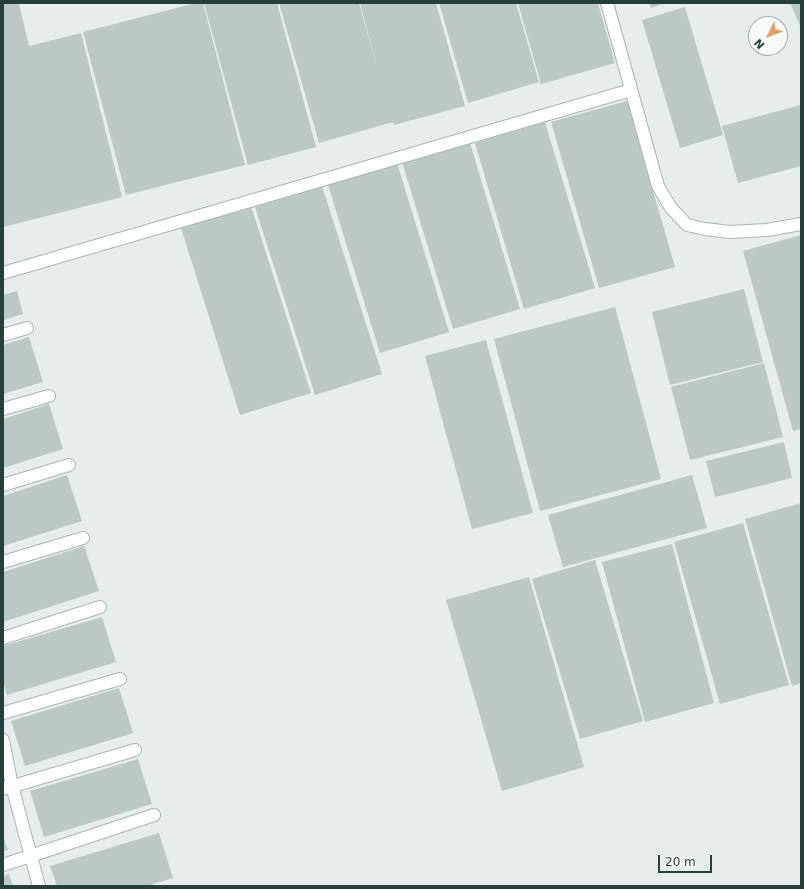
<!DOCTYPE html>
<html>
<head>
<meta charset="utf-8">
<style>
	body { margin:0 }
	#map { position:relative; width:804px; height:889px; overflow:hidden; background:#e6edeb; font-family:"DejaVu Sans",sans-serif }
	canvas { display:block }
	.frame { position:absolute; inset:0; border:4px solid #263e3c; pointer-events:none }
	.north { position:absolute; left:748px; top:16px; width:40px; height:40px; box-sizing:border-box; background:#f6faf9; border:1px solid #a3afad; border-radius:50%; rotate:228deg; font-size:11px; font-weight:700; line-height:16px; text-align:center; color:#263e3c }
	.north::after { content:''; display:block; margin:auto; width:14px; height:18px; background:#e79f6a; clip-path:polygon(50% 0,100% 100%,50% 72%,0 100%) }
	.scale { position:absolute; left:658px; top:855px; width:54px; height:18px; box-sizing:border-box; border:2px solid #263e3c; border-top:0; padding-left:5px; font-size:12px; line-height:14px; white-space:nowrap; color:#263e3c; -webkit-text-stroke:3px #f6faf9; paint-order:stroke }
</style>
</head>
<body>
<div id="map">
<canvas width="804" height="889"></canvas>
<div class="frame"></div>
<div class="north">N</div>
<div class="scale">20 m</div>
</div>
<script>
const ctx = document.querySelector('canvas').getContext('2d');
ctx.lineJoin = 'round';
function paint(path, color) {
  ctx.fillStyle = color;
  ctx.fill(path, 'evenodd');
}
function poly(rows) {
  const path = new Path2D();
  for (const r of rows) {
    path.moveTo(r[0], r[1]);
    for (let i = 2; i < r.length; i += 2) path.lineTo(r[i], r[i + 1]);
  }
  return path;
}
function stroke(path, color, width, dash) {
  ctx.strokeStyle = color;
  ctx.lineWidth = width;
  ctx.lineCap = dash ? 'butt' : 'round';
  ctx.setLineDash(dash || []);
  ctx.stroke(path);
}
const building = poly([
	[3,3,19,3,29,46,81,33,122,197,3,227],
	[196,3,203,3,245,165,126,195,83,32],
	[204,3,277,3,316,147,248,165],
	[279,3,359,3,377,67,360,3,436,3,465,106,394,125,393,122,319,143],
	[439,3,516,3,539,82,468,103],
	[518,3,598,3,615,63,541,84],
	[649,3,665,3,651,8],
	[790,3,801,3,801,28],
	[685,7,723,135,680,148,642,20],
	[627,101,675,267,599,288,551,122],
	[801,105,801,166,738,183,722,126],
	[545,122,595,288,524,309,475,143],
	[470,143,520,309,453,329,402,162],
	[397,163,449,332,380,353,328,185],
	[322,186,382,374,315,395,255,207],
	[251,206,311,393,240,415,181,228],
	[801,235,801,429,793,431,743,251],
	[744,289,763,362,670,385,652,312],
	[17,291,23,314,3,320,3,295],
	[615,307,661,479,540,511,494,339],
	[29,337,43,382,3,394,3,345],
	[486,340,533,513,472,529,425,356],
	[764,363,783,437,690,460,671,387],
	[49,404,63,449,3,468,3,419],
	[784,442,792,478,715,497,706,461],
	[67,475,82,521,3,546,3,496],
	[692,475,707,528,563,567,548,515],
	[801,503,801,683,792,686,745,519],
	[743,523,789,685,720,704,674,542],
	[672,544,714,703,645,722,602,562],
	[84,546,99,591,3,622,3,572],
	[595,560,643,721,580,739,532,579],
	[529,577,584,767,502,791,446,600],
	[102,617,116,662,7,695,3,681,3,646],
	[119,688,133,733,25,766,11,721],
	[138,759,152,804,44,837,30,791],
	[159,833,173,878,147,886,57,886,50,866],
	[3,836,8,850,3,851],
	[9,874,13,886,3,886,3,876]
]);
const minor = poly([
	[607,3,658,186,671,208,687,225,705,229,730,232,767,230,801,224],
	[3,273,631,90],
	[3,335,27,328],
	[3,409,49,396],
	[3,485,69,465],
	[3,562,83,538],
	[3,638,100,607],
	[3,713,120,679],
	[3,740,12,786,39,886],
	[3,789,135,750],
	[3,865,154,815]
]);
paint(building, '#bbc8c5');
stroke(minor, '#a9b5b3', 14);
stroke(minor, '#fff', 12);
</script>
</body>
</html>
